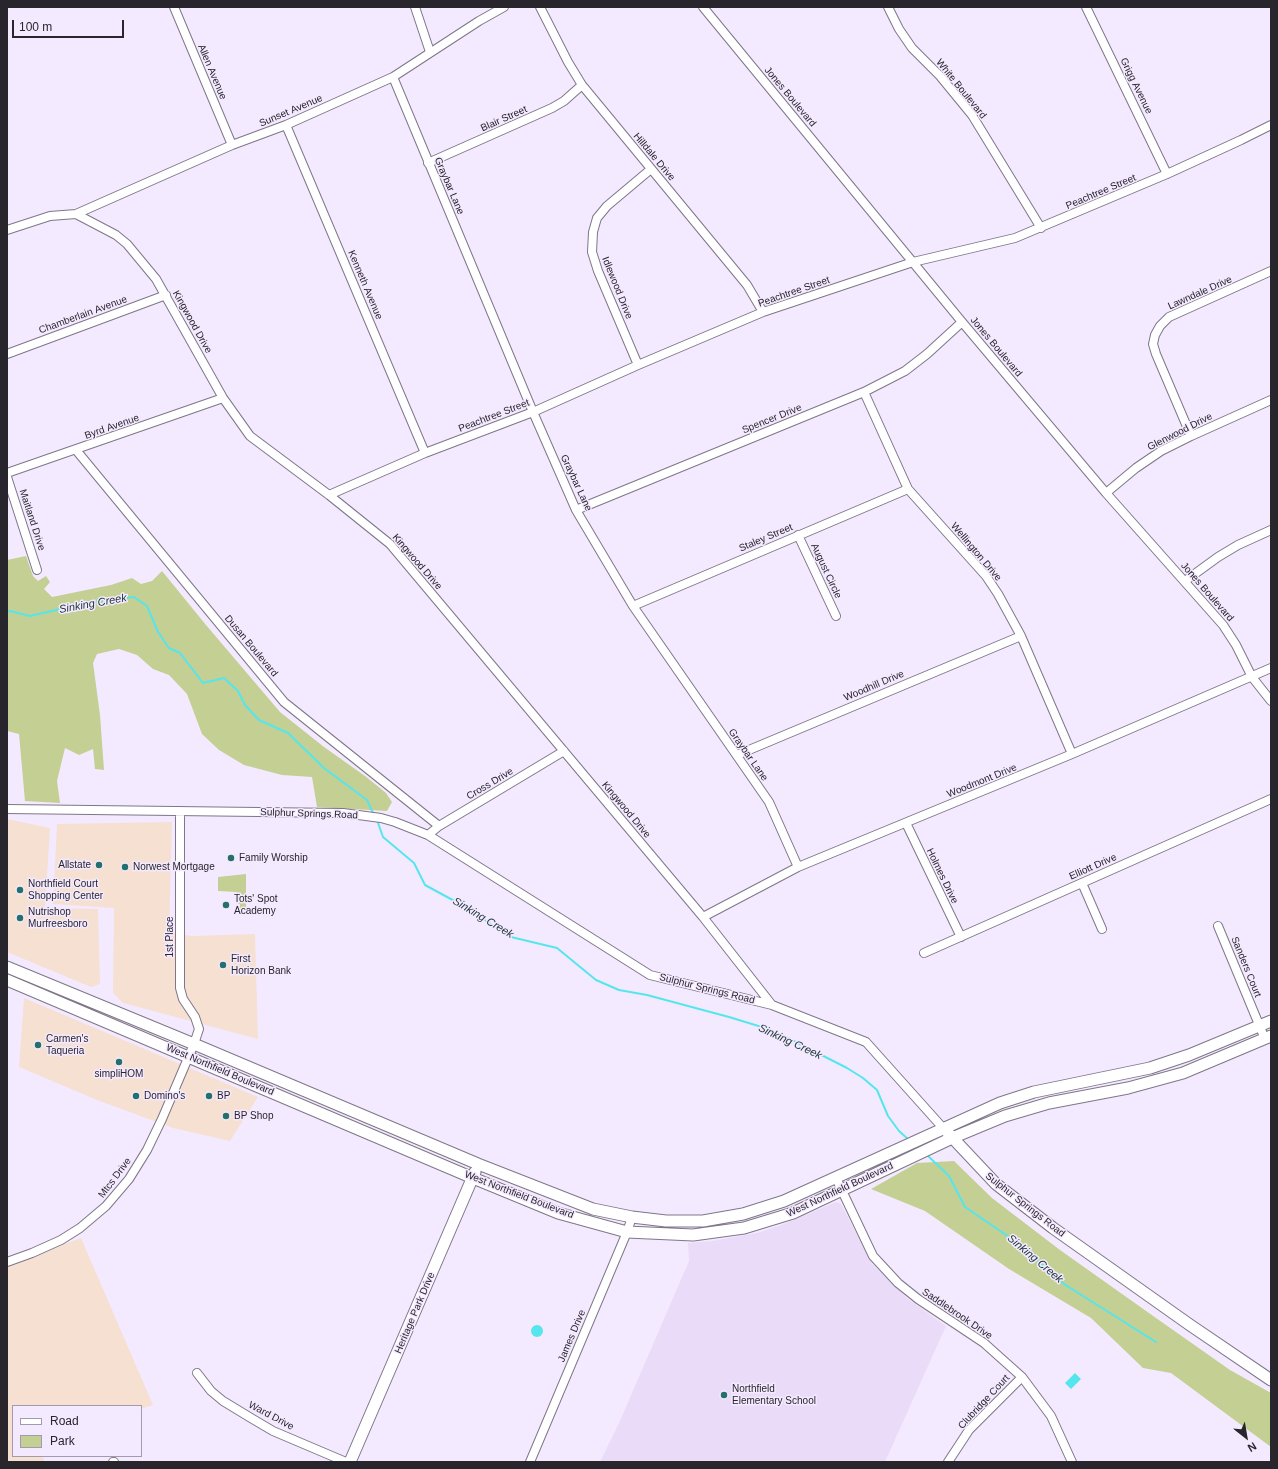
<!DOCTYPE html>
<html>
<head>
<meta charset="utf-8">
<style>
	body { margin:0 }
	#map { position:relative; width:1278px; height:1469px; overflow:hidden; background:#f4eaff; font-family:Arial,sans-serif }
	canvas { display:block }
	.frame { position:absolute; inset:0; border:8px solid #29252c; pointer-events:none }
	.legend { position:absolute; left:12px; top:1405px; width:130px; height:52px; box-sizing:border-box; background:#f4eaff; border:1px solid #a39bab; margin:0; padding:5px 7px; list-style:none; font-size:12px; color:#29252c }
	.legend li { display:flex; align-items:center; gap:8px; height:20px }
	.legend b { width:20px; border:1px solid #a39bab }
	.north { position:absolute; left:1226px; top:1417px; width:40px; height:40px; -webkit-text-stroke:3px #f4eaff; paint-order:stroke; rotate:149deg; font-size:11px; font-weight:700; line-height:16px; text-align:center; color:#29252c }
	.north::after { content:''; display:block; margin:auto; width:14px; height:18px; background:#29252c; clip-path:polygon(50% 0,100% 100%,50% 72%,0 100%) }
	.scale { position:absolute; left:12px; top:20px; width:112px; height:18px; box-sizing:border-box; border:2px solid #29252c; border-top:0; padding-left:5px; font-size:12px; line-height:14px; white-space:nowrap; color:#29252c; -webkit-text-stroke:3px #f4eaff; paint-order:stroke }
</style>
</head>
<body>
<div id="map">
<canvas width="1278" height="1469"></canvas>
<div class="frame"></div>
<ul class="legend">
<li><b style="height:5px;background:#fff"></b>Road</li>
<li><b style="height:11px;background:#c4cf93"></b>Park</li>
</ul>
<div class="north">N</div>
<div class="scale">100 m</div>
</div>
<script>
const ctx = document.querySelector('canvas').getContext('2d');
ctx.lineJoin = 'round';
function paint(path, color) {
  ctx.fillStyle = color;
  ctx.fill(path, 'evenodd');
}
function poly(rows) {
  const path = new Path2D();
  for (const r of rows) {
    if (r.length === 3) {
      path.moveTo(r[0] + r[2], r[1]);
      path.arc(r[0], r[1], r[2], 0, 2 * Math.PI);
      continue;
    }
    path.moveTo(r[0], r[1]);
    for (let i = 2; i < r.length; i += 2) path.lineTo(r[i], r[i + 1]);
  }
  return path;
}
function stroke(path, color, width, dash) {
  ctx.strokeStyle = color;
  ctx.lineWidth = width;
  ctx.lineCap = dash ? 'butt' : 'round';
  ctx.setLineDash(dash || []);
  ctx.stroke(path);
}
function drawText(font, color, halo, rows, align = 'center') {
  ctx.font = font + ' Arial,sans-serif';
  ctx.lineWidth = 3;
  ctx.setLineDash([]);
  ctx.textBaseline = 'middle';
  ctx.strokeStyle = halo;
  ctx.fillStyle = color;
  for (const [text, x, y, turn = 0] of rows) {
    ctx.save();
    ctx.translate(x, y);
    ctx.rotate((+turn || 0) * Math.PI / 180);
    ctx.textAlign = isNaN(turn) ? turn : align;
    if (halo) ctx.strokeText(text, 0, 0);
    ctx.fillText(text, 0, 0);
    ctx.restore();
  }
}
const commercial = poly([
	[7,819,50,828,45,908,98,909,100,984,91,987,7,952],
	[172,822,169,932,191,936,255,934,258,1039,123,1003,113,993,114,908,53,904,57,824],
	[24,998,258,1097,230,1141,173,1128,97,1100,19,1067],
	[81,1238,153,1405,141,1409,141,1406,13,1406,13,1456,42,1456,45,1462,7,1462,7,1266]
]);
const built = poly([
	[836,1202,841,1204,872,1264,907,1298,946,1326,885,1462,600,1462,619,1423,689,1261,688,1243,712,1241,757,1233,779,1226]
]);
const green = poly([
	[26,556,33,576,38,581,46,576,50,582,44,589,52,597,111,585,132,578,141,584,152,581,162,571,206,625,280,712,324,747,365,776,386,793,392,802,387,811,317,807,312,777,282,775,244,765,219,750,202,734,187,694,169,675,153,669,137,655,119,649,97,654,93,663,100,715,104,770,95,769,93,749,79,755,65,748,57,781,60,803,25,801,19,734,7,731,7,560],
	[246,874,246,915,240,915,240,904,237,903,237,892,218,891,218,877],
	[954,1161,992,1198,1060,1250,1156,1318,1230,1370,1271,1393,1271,1447,1171,1373,1143,1368,1091,1318,1009,1269,925,1211,871,1189,917,1163]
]);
const water = poly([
	[537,1331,6],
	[1075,1373,1081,1379,1071,1389,1065,1383]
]);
const stream = poly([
	[7,612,10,611,30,616,91,602,134,597,147,606,158,632,169,648,180,653,203,683,224,678,238,691,245,705,259,720,288,733,324,768,367,800,374,815],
	[377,820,383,837,414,863,425,885,460,904,511,937,557,948,596,980,619,990,647,995,729,1017,765,1028,790,1039,847,1068,863,1078,877,1090,888,1116,899,1131,909,1140],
	[926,1154,949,1176,965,1207,1009,1237,1064,1284,1156,1342]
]);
const street = poly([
	[174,7,232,145],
	[415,7,430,52],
	[540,7,568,62,582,85,747,285,763,312],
	[703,7,962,322,1106,493,1223,625,1236,645,1252,677,1271,701],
	[888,7,899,29,912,48,940,76,972,115,1041,228],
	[1086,7,1167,174],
	[393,77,533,412,576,510,633,606,769,802,798,867],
	[286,125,425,453],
	[428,163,552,108,564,101,582,85],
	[76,214,232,145,286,125,393,77,479,21,504,7],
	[7,230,50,216,76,214,116,235,127,244,156,279,223,398,250,436,329,495,390,544,703,917,772,1005],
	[7,354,166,295],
	[638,365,598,271,592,252,593,232,597,218,607,206,651,169],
	[864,392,908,489,986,576,998,594,1021,636,1072,754],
	[1191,436,1156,354,1153,344,1155,335,1160,326,1169,317,1271,271],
	[76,450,284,702,439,826],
	[7,473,223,398],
	[7,477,37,570],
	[1106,493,1136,468,1161,451,1191,436,1271,400],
	[329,495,425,453,533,412,638,365,763,312,913,262,1015,238,1167,174,1241,140,1271,125],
	[576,510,864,392,905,371,927,354,962,322],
	[798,535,836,616],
	[1185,581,1218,557,1238,545,1271,530],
	[633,606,908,489],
	[737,755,1021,636],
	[7,809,343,813,381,818,395,822,428,835,650,975,772,1005,866,1042,943,1128],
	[906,823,961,937],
	[428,835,439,826,564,751],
	[1082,883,1102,929],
	[703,917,798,867,1072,754,1271,668],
	[1218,926,1265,1039],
	[924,953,1271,799],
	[836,1178,873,1256,898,1283,918,1299,984,1343,1022,1377,1051,1416,1072,1462],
	[7,1262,32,1253,61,1240,80,1228,106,1206,129,1179,147,1150,162,1119,194,1044,199,1029,195,1017,183,999,180,988,180,811],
	[197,1373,211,1391,223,1401,251,1418,273,1431,346,1462],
	[113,1462,114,1462],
	[530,1462,627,1232,632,1217],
	[948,1462,969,1430,1022,1377]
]);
const secondary = poly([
	[7,967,194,1044,478,1164,593,1209,632,1217,666,1221,703,1221,743,1214,784,1201,1000,1103,1034,1092,1150,1068,1189,1055,1271,1021],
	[7,980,473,1178,558,1213,627,1232,693,1235,744,1228,793,1213,952,1138,1005,1116,1049,1103,1128,1088,1183,1073,1271,1036],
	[948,1133,996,1184,1053,1228,1190,1325,1271,1380],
	[350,1462,475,1172]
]);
const markers = [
	[231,858,4,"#256f6c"],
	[99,865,4,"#256f6c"],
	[125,867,4,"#256f6c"],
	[20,890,4,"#256f6c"],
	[226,905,4,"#256f6c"],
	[20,918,4,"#256f6c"],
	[223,965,4,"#256f6c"],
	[38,1045,4,"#256f6c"],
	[119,1062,4,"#256f6c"],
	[136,1096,4,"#256f6c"],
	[209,1096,4,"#256f6c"],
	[226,1116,4,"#256f6c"],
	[724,1395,4,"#256f6c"]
];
const streetNames = [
	["Allen Avenue",212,72,67],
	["Grigg Avenue",1136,86,64],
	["White Boulevard",961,89,51],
	["Jones Boulevard",790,97,50],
	["Sunset Avenue",291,111,-23],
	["Blair Street",504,119,-24],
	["Hilldale Drive",654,157,50],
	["Graybar Lane",449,186,67],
	["Peachtree Street",1101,192,-23],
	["Kenneth Avenue",365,285,67],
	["Idlewood Drive",617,288,68],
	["Peachtree Street",794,292,-19],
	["Lawndale Drive",1200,293,-24],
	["Chamberlain Avenue",83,315,-20],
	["Kingwood Drive",192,322,61],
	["Jones Boulevard",996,347,50],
	["Peachtree Street",494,416,-21],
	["Spencer Drive",772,419,-22],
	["Byrd Avenue",112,427,-19],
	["Glenwood Drive",1180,432,-27],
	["Graybar Lane",576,483,65],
	["Maitland Drive",32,520,72],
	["Staley Street",766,538,-23],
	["Wellington Drive",976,552,50],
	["Kingwood Drive",417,562,49],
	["August Circle",826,571,65],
	["Jones Boulevard",1207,592,49],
	["Dusan Boulevard",251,646,50],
	["Woodhill Drive",874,686,-23],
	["Graybar Lane",748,755,55],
	["Woodmont Drive",982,781,-22],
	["Cross Drive",490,784,-31],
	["Kingwood Drive",626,810,50],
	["Sulphur Springs Road",309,814,2],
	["Elliott Drive",1093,867,-24],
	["Holmes Drive",942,876,64],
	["1st Place",170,937,-90],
	["Sanders Court",1246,967,68],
	["Sulphur Springs Road",707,989,14],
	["West Northfield Boulevard",220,1070,23],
	["Mtcs Drive",115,1178,-53],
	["West Northfield Boulevard",840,1190,-25],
	["West Northfield Boulevard",519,1195,21],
	["Sulphur Springs Road",1025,1205,38],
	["Heritage Park Drive",415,1313,-67],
	["Saddlebrook Drive",957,1314,34],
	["James Drive",572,1336,-67],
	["Clubridge Court",984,1402,-47],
	["Ward Drive",271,1416,28]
];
const poiNames = [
	["Family Worship",239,858],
	["Allstate",91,865,"right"],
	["Norwest Mortgage",133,867],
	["Northfield Court",28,884],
	["Shopping Center",28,896],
	["Tots' Spot",234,899],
	["Academy",234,911],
	["Nutrishop",28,912],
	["Murfreesboro",28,924],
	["First",231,959],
	["Horizon Bank",231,971],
	["Carmen's",46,1039],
	["Taqueria",46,1051],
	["simpliHOM",119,1074,"center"],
	["Domino's",144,1096],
	["BP",217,1096],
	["BP Shop",234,1116],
	["Northfield",732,1389],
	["Elementary School",732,1401]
];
const waterNames = [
	["Sinking Creek",93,604,-10],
	["Sinking Creek",483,918,31],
	["Sinking Creek",790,1042,25],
	["Sinking Creek",1035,1259,40]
];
paint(commercial, '#f5e0d2');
paint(built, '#eadcf8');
paint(green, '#c4cf93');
paint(water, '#55e6ed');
stroke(stream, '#55e6ed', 2);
stroke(street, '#7f7688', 10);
stroke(secondary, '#7f7688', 13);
stroke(street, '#fff', 8);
stroke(secondary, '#fff', 11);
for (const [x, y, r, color] of markers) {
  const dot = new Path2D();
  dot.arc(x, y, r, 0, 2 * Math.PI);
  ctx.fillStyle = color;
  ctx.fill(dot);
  stroke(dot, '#f4eaff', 1.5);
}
drawText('10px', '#29252c', '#f4eaff', streetNames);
drawText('10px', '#29252c', '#f4eaff', poiNames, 'left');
drawText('italic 11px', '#20383a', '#f4eaff', waterNames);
</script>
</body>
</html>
